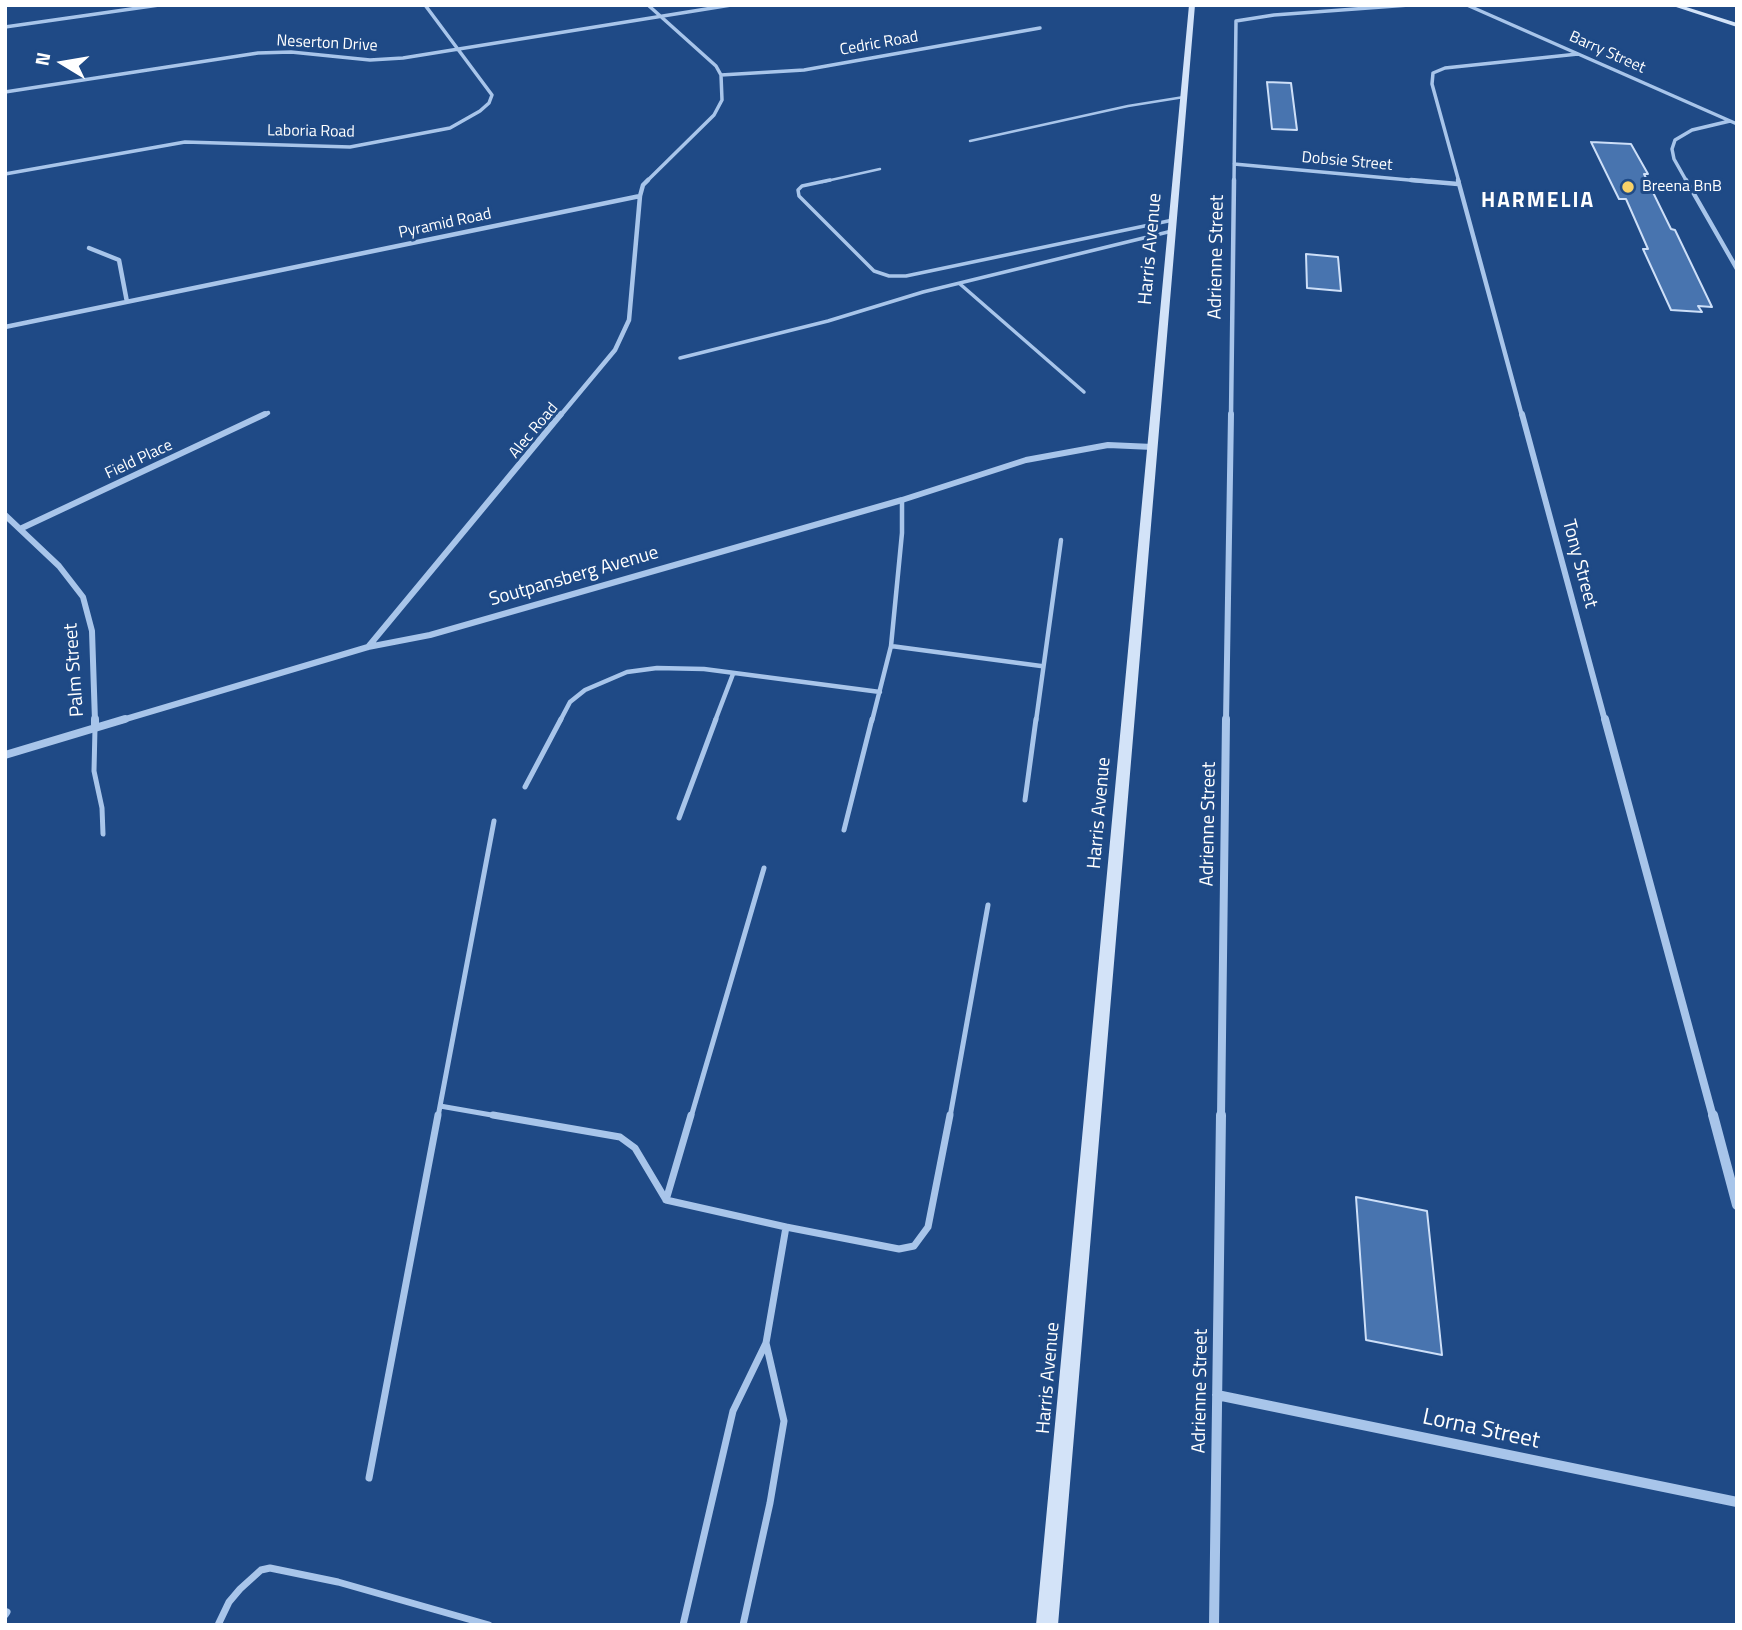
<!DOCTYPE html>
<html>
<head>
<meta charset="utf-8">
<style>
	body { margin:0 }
	#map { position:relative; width:1742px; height:1630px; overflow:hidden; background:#1f4a86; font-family:"Titillium Web",sans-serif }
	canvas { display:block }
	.frame { position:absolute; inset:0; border:7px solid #fff; pointer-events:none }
	.north { position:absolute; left:28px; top:28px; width:70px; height:70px; -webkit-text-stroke:5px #1f4a86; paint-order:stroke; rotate:281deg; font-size:19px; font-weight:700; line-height:28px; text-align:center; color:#fff }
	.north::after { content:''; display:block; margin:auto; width:24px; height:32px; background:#fff; clip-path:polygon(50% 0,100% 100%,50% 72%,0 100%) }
</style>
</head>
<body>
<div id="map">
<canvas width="1742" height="1630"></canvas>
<div class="frame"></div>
<div class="north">N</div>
</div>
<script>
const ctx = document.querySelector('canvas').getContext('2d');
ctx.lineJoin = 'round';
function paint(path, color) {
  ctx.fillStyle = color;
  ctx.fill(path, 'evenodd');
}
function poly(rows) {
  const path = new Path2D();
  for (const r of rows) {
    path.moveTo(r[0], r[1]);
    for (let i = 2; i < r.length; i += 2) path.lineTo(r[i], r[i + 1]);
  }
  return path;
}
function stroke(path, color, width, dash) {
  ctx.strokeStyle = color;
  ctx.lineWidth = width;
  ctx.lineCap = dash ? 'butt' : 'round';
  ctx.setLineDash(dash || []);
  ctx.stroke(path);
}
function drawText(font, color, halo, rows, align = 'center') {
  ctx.font = font + ' "Titillium Web",sans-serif';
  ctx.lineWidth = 6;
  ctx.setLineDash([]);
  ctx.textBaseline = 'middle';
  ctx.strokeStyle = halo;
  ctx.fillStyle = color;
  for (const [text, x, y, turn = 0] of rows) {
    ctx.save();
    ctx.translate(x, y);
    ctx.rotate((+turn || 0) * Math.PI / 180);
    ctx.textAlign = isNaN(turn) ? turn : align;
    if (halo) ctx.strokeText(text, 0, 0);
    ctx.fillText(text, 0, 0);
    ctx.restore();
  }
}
const building = poly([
	[1267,82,1291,83,1297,130,1272,129,1267,82],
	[1591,142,1631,144,1648,174,1644,174,1671,229,1675,230,1712,307,1698,306,1702,312,1671,310,1643,249,1648,249,1626,199,1619,199,1591,142],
	[1306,254,1338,257,1341,291,1307,288,1306,254],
	[1356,1197,1427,1211,1442,1355,1366,1340,1356,1197]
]);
const laneFar4 = poly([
	[970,141,1128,106,1184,97],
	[822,182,880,169]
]);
const laneFar3 = poly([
	[830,180,802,186,798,190,799,196,874,271,889,276,906,276,1173,220],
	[960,284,1084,392],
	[680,358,828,321,923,292,1172,231]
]);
const laneFar2 = poly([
	[891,646,1041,666],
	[560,721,570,702,585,690,627,672,657,668,704,669,880,692],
	[715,721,733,674],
	[872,721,891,646,902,533,902,500],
	[1036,721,1061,540]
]);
const laneFar1 = poly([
	[95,728,94,771,102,808,103,834],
	[525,787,561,719],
	[1025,800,1036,719],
	[679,818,716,719],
	[844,830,872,719],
	[440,1106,494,821],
	[438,1117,440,1106,503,1117],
	[691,1117,764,868],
	[950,1117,988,905]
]);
const lane = poly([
	[493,1115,620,1137,635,1148,666,1200,786,1227],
	[666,1200,691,1115],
	[369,1478,438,1115],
	[5,1615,7,1612],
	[218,1625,229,1602,240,1589,261,1570,270,1568,338,1582,489,1625],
	[683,1625,733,1411,766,1343,786,1227,899,1249,914,1246,928,1227,950,1115],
	[743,1625,770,1503,784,1421,766,1343]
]);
const streetFar4 = poly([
	[1467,5,1737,124],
	[5,27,159,5],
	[721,75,804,70,1040,28],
	[5,92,258,53,291,52,370,60,403,58,731,5],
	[1234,164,1431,182],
	[5,174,185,142,350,147,450,128,480,111,489,103,492,95,425,5],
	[646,182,714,115,722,100,721,75,716,66,648,5],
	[1234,182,1236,21,1274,15,1409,5],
	[1459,182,1432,84,1433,73,1445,68,1578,54],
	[1687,182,1674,159,1672,149,1675,140,1692,130,1730,121]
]);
const streetFar3 = poly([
	[1411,180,1458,184],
	[1458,180,1522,416],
	[1686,180,1737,269],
	[89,248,119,260,127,302],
	[5,327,640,196,643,185,648,180],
	[261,416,268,413],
	[560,416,615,350,629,320,640,196],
	[1231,416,1234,180]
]);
const streetFar2 = poly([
	[1522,414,1605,721],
	[5,515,59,566,83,597,92,631,95,721],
	[22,528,265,414],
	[368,647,561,414],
	[119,721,368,647,430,635,902,500,1026,460,1108,445,1153,447],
	[1226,721,1231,414]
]);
const streetFar1 = poly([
	[95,719,95,728],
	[1605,719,1713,1117],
	[5,755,125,719],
	[1221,1117,1226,719]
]);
const street = poly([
	[1713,1115,1737,1205],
	[1217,1395,1737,1502],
	[1214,1625,1221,1115]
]);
const secondary = poly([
	[1189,5,1195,5,1058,1625,1036,1625,1189,5],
	[1670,5,1680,5,1737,23,1737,27,1670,5]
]);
const markers = [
	[1628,187,7,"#f8d168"]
];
const farStreetnames = [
	["Neserton Drive",327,44,3],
	["Cedric Road",879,44,-10],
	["Barry Street",1607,53,24],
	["Laboria Road",311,132,1],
	["Dobsie Street",1347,162,5],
	["Pyramid Road",445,224,-12],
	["Alec Road",534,431,-50],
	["Field Place",139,460,-25]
];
const farPoinames = [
	["Breena BnB",1642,187]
];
const streetNames = [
	["Harris Avenue",1151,249,-85],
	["Adrienne Street",1217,257,-89],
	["Tony Street",1579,564,75],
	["Soutpansberg Avenue",574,577,-16],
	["Palm Street",75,670,-94],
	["Harris Avenue",1100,813,-85],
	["Adrienne Street",1209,824,-89],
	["Harris Avenue",1049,1378,-85],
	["Adrienne Street",1201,1391,-89]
];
const farDistrictnames = [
	["HARMELIA",1538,202]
];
const nearStreetnames = [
	["Lorna Street",1481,1430,12]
];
paint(building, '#4874af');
stroke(building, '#cddff8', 2);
stroke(laneFar4, '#a8c5ea', 2.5);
stroke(laneFar3, '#a8c5ea', 3.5);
stroke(laneFar2, '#a8c5ea', 4.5);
stroke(laneFar1, '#a8c5ea', 5);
stroke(lane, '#a8c5ea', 7);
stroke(streetFar4, '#a8c5ea', 3.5);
stroke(streetFar3, '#a8c5ea', 4.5);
stroke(streetFar2, '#a8c5ea', 6);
stroke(streetFar1, '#a8c5ea', 8);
stroke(street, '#a8c5ea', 10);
paint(secondary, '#d3e3f8');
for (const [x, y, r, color] of markers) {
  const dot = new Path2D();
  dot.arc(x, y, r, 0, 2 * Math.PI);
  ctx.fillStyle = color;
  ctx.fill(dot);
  stroke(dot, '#1f4a86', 2.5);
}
drawText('16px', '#fff', '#1f4a86', farStreetnames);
drawText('16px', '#fff', '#1f4a86', farPoinames, 'left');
drawText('19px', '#fff', '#1f4a86', streetNames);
ctx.letterSpacing = '2px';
drawText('bold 21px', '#fff', '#1f4a86', farDistrictnames);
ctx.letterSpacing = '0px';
drawText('23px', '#fff', '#1f4a86', nearStreetnames);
</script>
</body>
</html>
